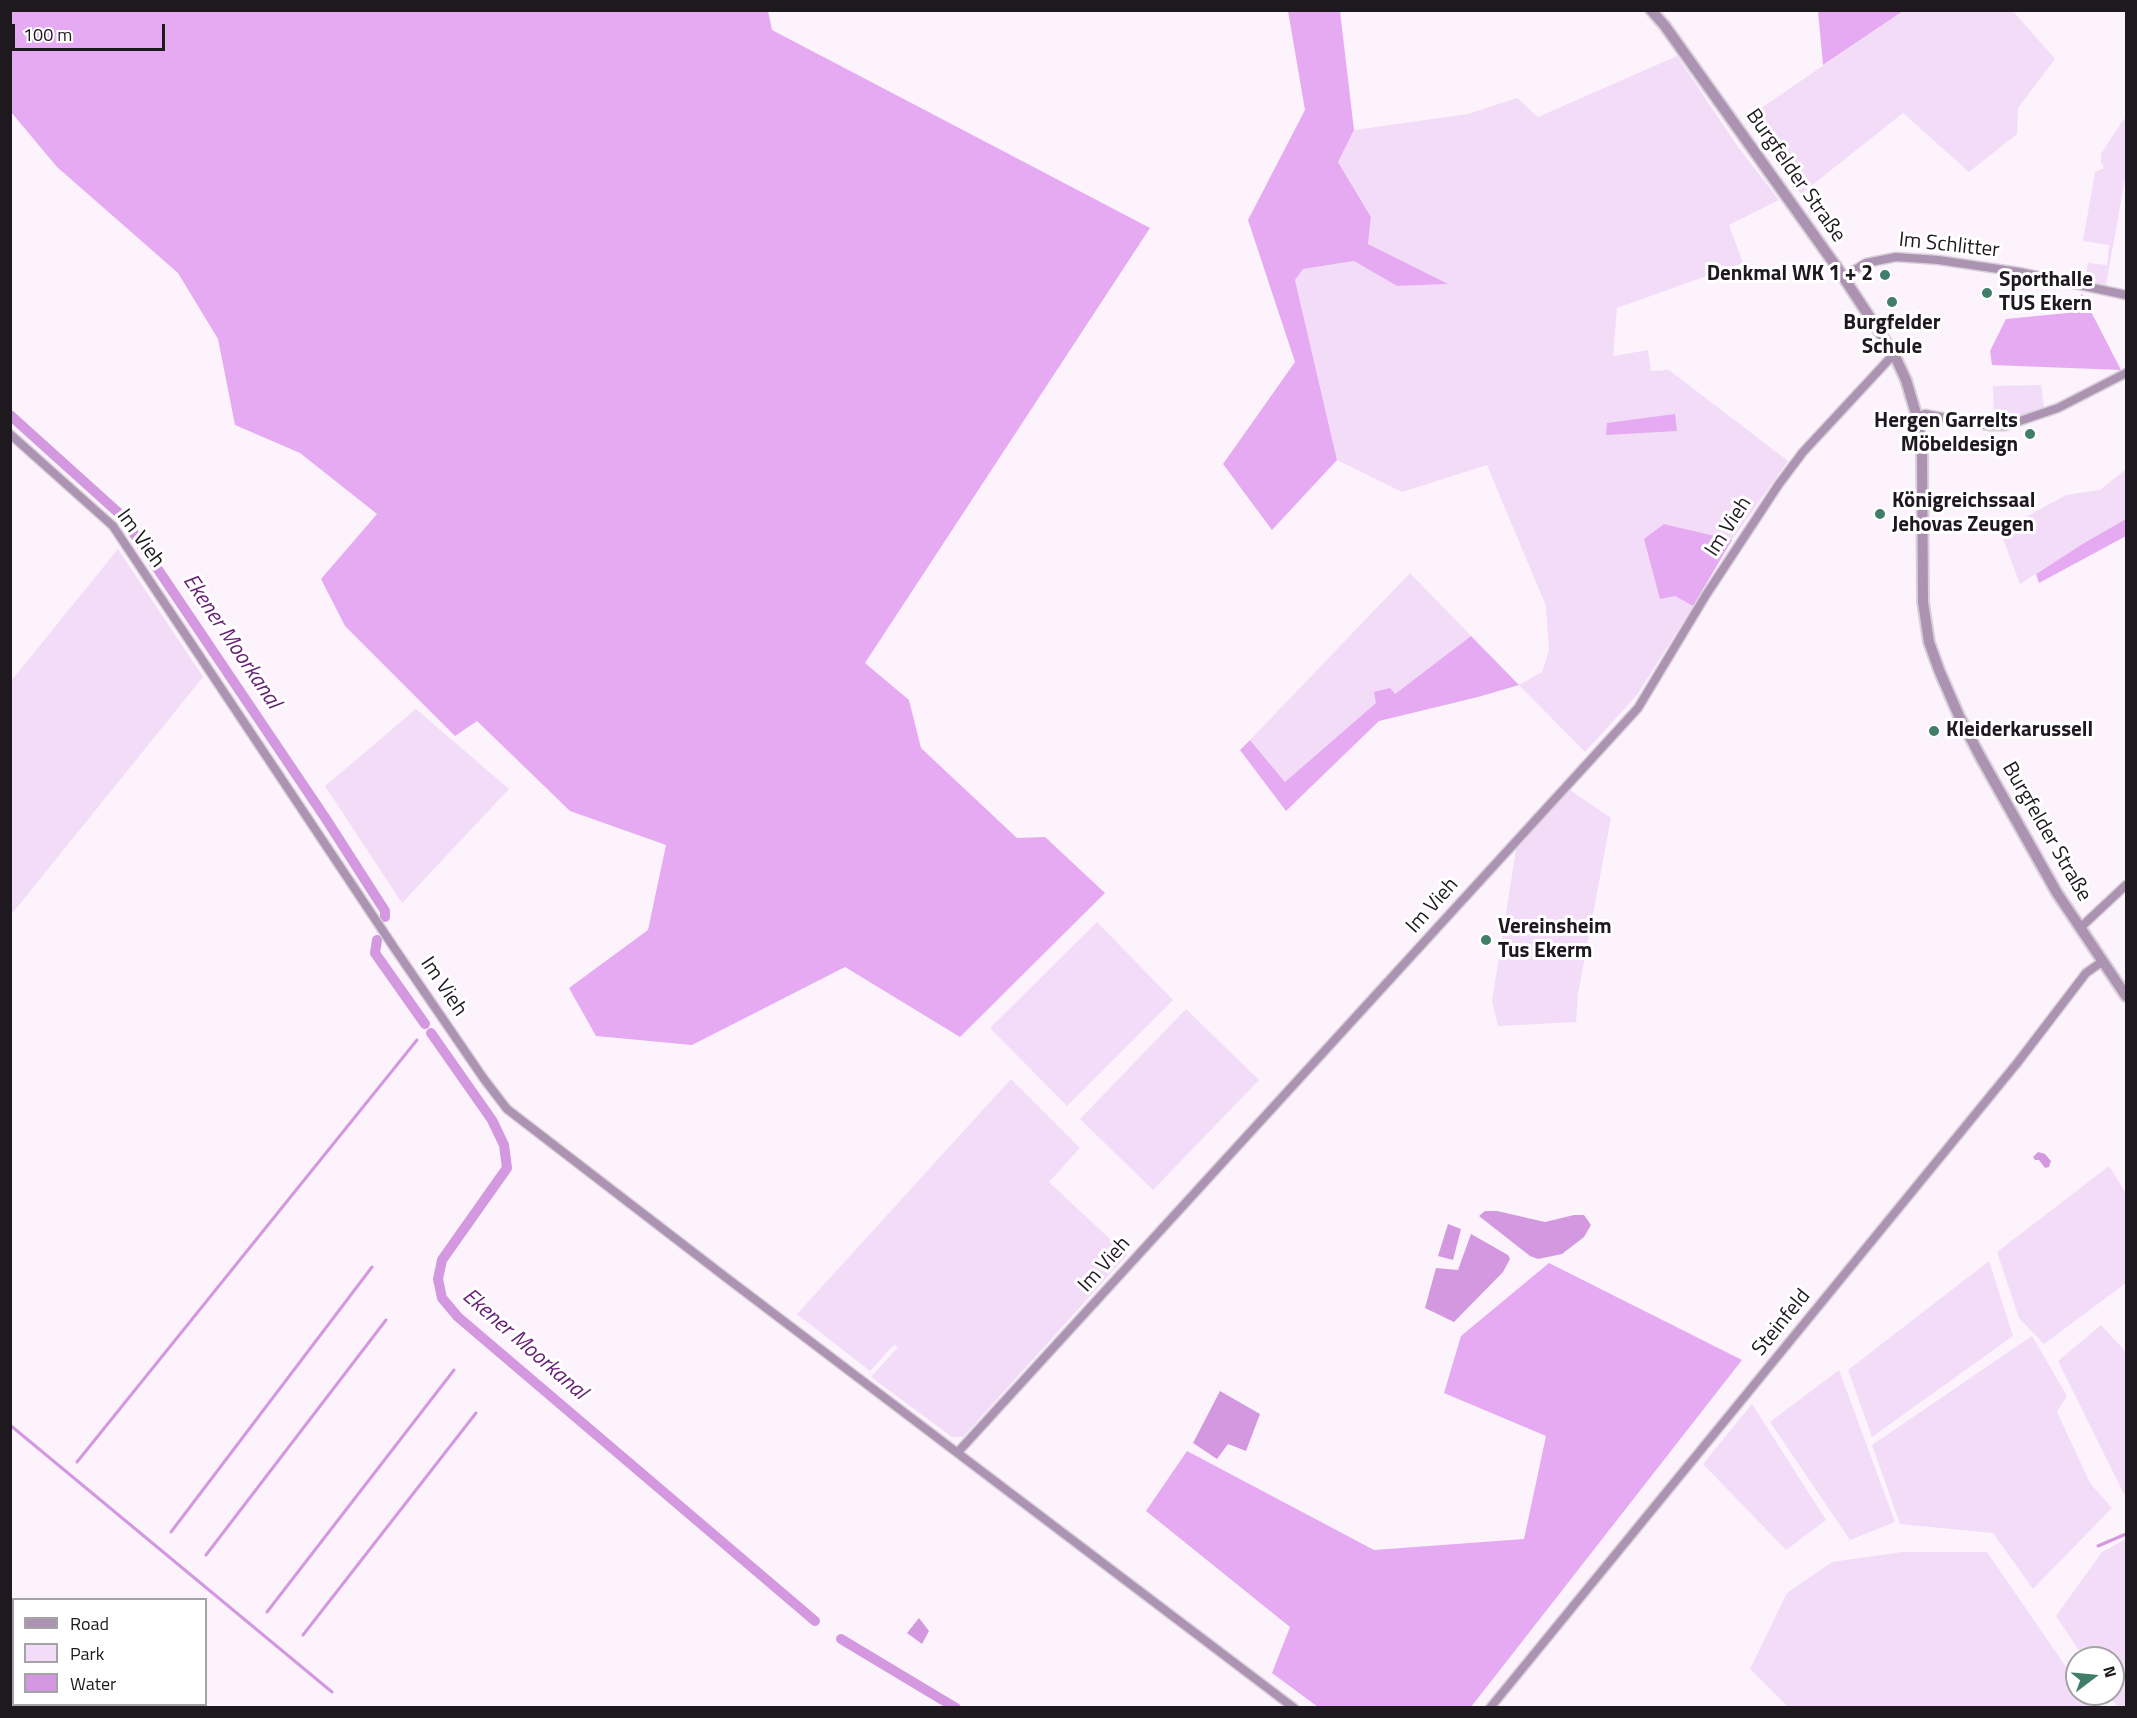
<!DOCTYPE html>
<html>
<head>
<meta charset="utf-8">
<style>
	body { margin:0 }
	#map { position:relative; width:2137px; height:1718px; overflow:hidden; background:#fcf3fd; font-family:"Titillium Web",sans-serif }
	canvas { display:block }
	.frame { position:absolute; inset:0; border:12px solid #1e191f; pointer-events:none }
	.legend { position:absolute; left:12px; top:1598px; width:195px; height:108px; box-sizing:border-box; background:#fff; border:2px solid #a5a3a5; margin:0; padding:8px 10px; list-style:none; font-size:18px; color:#1e191f }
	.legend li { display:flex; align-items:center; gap:12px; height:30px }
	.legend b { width:30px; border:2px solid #a5a3a5 }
	.north { position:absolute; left:2065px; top:1646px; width:60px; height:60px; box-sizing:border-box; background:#fff; border:2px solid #a5a3a5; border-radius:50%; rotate:74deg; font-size:16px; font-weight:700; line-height:24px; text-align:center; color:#1e191f }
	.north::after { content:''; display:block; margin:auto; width:21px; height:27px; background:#407e6a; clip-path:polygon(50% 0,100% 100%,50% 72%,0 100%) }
	.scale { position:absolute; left:12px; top:24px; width:153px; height:27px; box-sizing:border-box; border:3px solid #1e191f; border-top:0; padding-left:8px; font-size:18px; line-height:21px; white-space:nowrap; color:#1e191f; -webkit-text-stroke:4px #fff; paint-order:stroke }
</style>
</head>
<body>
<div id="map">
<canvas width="2137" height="1718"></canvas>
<div class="frame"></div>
<ul class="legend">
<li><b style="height:8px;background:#ad93b2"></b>Road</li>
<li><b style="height:16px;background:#f3dcf8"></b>Park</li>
<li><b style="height:16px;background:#d398e0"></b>Water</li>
</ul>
<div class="north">N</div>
<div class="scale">100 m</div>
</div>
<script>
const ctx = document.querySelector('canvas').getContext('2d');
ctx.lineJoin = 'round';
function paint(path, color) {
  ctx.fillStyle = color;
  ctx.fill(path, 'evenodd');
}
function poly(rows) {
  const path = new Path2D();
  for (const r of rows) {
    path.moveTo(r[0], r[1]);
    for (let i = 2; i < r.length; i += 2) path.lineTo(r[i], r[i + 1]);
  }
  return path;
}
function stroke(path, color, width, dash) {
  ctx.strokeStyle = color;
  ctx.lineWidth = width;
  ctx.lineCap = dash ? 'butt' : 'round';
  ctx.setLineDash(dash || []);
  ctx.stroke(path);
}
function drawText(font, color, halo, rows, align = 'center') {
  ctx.font = font + ' "Titillium Web",sans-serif';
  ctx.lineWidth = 6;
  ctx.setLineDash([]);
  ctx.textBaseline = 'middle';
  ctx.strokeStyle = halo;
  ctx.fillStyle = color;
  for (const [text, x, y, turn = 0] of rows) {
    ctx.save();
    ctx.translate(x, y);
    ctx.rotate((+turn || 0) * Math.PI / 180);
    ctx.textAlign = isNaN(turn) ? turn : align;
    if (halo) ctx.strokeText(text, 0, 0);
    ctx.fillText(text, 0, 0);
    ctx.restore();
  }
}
const green = poly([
	[1903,11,2013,11,2055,59,2018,108,2017,134,1969,172,1903,113,1801,194,1748,117],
	[1677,56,1738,147,1779,200,1729,225,1743,263,1617,308,1613,356,1648,350,1651,371,1669,370,1788,461,1732,540,1664,524,1675,596,1693,606,1637,695,1585,752,1519,685,1542,672,1549,650,1546,606,1487,465,1402,492,1337,460,1295,280,1303,269,1354,261,1397,286,1446,284,1368,244,1371,217,1338,162,1354,130,1468,114,1517,98,1538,117],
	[2126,118,2126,179,2125,179,2106,285,2085,280,2088,263,2107,265,2109,245,2083,241,2095,172,2104,168,2101,162,2101,154,2123,120],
	[2041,385,2044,408,2013,419,2000,422,1994,420,1993,386],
	[2126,469,2126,519,2084,543,2020,584,2000,531,2066,495,2100,490],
	[118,549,203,677,11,915,11,681],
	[1410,573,1471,636,1395,694,1377,703,1285,782,1250,740],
	[416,709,509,789,402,903,325,786],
	[1570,790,1611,818,1578,994,1576,1022,1498,1026,1492,1001,1516,850],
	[1097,922,1173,1000,1067,1106,990,1028],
	[1186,1009,1259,1080,1153,1190,1080,1119],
	[1011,1079,1080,1148,1049,1182,1127,1255,963,1437,952,1437,871,1377,898,1347,894,1345,870,1371,797,1314],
	[2109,1166,2126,1193,2126,1283,2044,1344,2019,1318,1997,1252],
	[1989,1261,2013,1336,1872,1437,1848,1370],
	[2101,1325,2126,1352,2126,1498,2058,1361],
	[2032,1336,2067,1396,2057,1412,2090,1483,2112,1508,2033,1589,1993,1533,1900,1524,1872,1445],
	[1839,1370,1895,1522,1850,1540,1770,1422],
	[1752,1404,1826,1520,1786,1550,1703,1464],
	[2126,1539,2126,1707,2118,1707,2108,1694,2113,1694,2113,1658,2084,1658,2056,1616,2102,1552],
	[1902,1552,1987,1552,2077,1683,2077,1694,2084,1694,2094,1707,1788,1707,1750,1669,1787,1593,1832,1562]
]);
const forest = poly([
	[10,11,768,11,772,30,1150,228,865,663,909,700,921,748,1017,838,1045,837,1105,893,960,1037,845,967,692,1045,596,1036,569,988,648,930,666,845,570,811,477,721,455,736,345,626,321,579,377,514,300,453,235,425,218,339,178,273,57,167,11,112],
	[1288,11,1340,11,1354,130,1338,162,1371,217,1368,244,1448,284,1397,286,1354,261,1303,269,1295,280,1337,460,1272,530,1223,464,1295,362,1248,220,1305,110],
	[1818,11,1818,10,1903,11,1823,65],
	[2082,294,2121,370,1992,365,1990,351,2006,319,2068,313],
	[1675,414,1677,431,1606,435,1607,423],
	[2126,519,2126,536,2039,583,2036,574,2084,543],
	[1664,524,1732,540,1693,606,1675,596,1660,599,1644,539],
	[1471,636,1519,685,1478,697,1379,721,1286,811,1240,750,1250,740,1285,782,1376,703,1374,692,1390,688,1395,694],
	[1549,1263,1742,1360,1471,1707,1318,1707,1272,1673,1290,1627,1146,1511,1187,1451,1374,1550,1524,1539,1546,1436,1444,1393,1461,1336]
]);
const water = poly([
	[2038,1152,2045,1154,2051,1161,2049,1167,2045,1168,2039,1160,2035,1160,2033,1157],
	[1485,1211,1497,1211,1545,1222,1574,1215,1584,1215,1591,1225,1584,1237,1562,1254,1538,1259,1530,1256,1479,1216],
	[1448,1224,1461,1229,1453,1260,1438,1256],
	[1471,1234,1508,1255,1510,1259,1503,1272,1454,1322,1425,1308,1436,1268,1458,1270],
	[1220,1391,1260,1414,1246,1451,1228,1444,1217,1459,1193,1443],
	[919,1618,929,1631,922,1644,907,1633]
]);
const stream = poly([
	[10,1425,332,1692],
	[77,1462,417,1040],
	[171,1532,372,1267],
	[2098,1546,2126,1534],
	[206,1555,386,1320],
	[267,1612,454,1370],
	[303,1635,476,1413]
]);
const canal = poly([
	[10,415,122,516,326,819,385,911,385,917],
	[377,940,375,953,425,1024],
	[431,1033,492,1120,504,1145,507,1168,442,1260,438,1279,442,1298,458,1317,815,1621],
	[841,1639,956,1708]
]);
const minor = poly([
	[1843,277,1866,263,1896,257,1938,260,2019,272,2126,295],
	[1917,417,1925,414,1990,426,2005,426,2058,408,2126,373],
	[10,434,113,526,395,949,484,1079,507,1109,728,1279,1294,1708],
	[2080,928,2126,885],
	[958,1452,1638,708,1706,595,1779,484,1803,452,1894,354],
	[1490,1708,2018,1062,2086,973,2103,961]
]);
const tertiary = poly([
	[1651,10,1665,26,1838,269,1894,354,1906,380,1917,417,1922,452,1923,602,1929,642,1939,670,1959,716,1981,758,2057,893,2126,996]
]);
const markers = [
	[1885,275,6,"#407e6a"],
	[1987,293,6,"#407e6a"],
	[1892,302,6,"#407e6a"],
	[2030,434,6,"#407e6a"],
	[1880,514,6,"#407e6a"],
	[1934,731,6,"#407e6a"],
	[1486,940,6,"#407e6a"]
];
const streetNames = [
	["Burgfelder Straße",1795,176,55],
	["Im Schlitter",1949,246,6],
	["Im Vieh",1729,527,-57],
	["Im Vieh",140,539,54],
	["Burgfelder Straße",2046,832,60],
	["Im Vieh",1433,906,-48],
	["Im Vieh",443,987,56],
	["Im Vieh",1105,1265,-48],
	["Steinfeld",1782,1323,-51]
];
const poiNames = [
	["Denkmal WK 1 + 2",1873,275,"right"],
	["Sporthalle",1999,281],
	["TUS Ekern",1999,305],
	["Burgfelder",1892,324,"center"],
	["Schule",1892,348,"center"],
	["Hergen Garrelts",2018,422,"right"],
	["Möbeldesign",2018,446,"right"],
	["Königreichssaal",1892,502],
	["Jehovas Zeugen",1892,526],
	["Kleiderkarussell",1946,731],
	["Vereinsheim",1498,928],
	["Tus Ekerm",1498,952]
];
const waterNames = [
	["Ekener Moorkanal",231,642,56],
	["Ekener Moorkanal",524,1345,41]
];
paint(green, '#f3dcf8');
paint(forest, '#e6aaf3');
paint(water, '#d398e0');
stroke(stream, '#d398e0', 3);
stroke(canal, '#d398e0', 10);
stroke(minor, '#d8d0d9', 11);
stroke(tertiary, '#d8d0d9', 14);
stroke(minor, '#ad93b2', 8);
stroke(tertiary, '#ad93b2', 10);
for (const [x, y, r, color] of markers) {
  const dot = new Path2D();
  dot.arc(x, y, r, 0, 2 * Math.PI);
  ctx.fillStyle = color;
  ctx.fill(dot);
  stroke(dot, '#fff', 2);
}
drawText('21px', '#1e191f', '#fff', streetNames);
drawText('bold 21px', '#1e191f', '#fff', poiNames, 'left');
drawText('italic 22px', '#682176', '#fff', waterNames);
</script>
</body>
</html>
